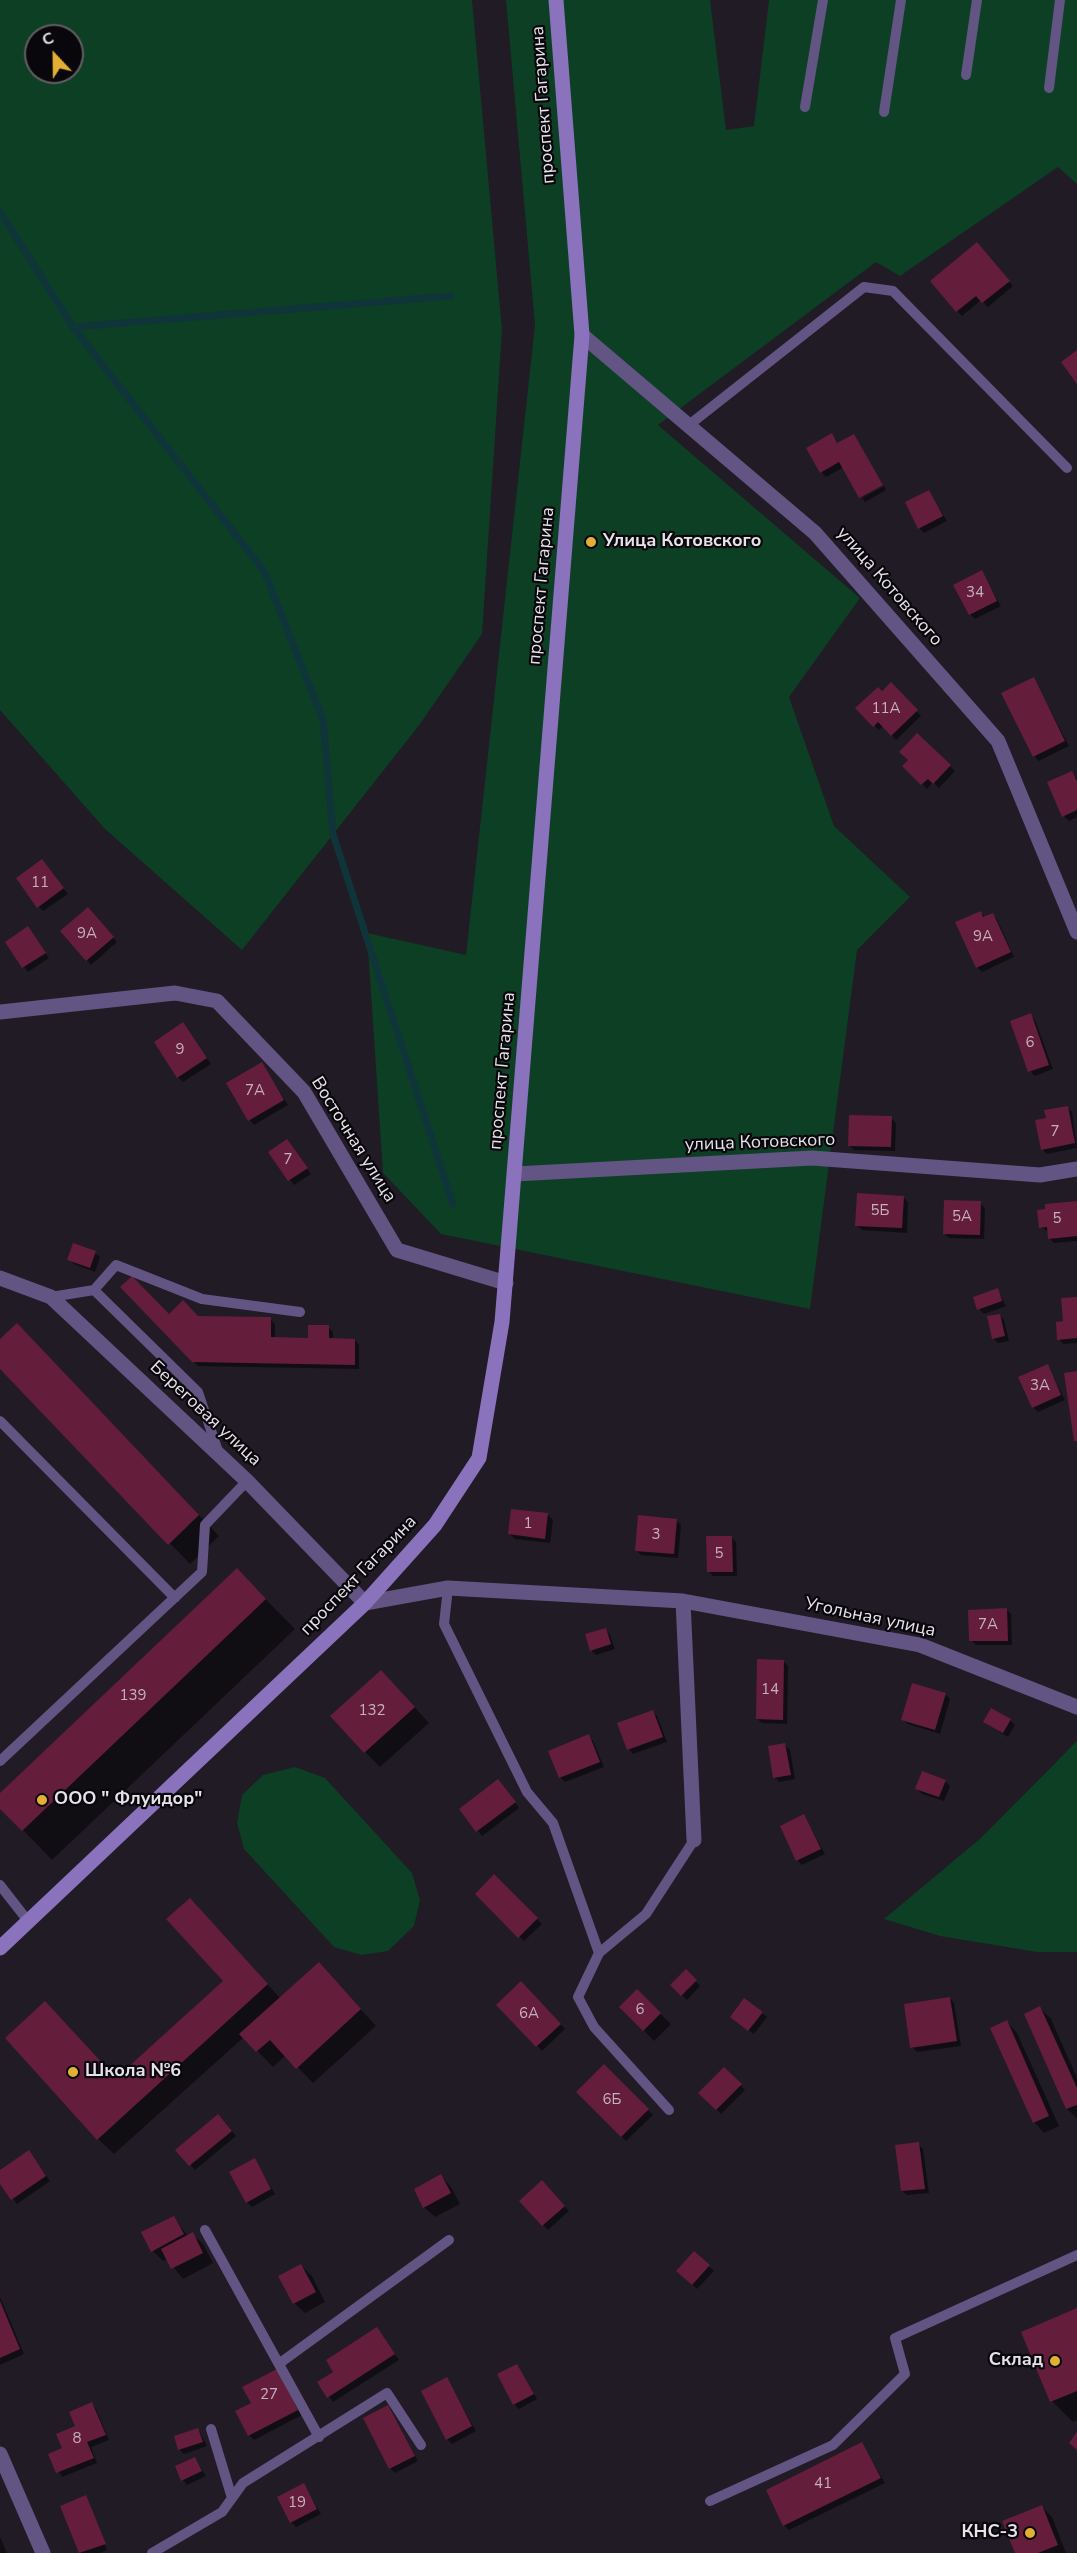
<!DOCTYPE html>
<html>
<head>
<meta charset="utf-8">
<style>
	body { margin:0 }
	#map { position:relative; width:1077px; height:2553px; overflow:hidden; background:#201b25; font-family:"Nunito Sans",sans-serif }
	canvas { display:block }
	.north { position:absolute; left:24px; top:24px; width:60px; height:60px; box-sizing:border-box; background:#09070b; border:2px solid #615f64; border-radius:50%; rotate:338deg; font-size:16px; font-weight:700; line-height:24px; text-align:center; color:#e6e2e9 }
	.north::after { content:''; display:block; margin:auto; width:21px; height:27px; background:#e3ae34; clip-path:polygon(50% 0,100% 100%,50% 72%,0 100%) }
</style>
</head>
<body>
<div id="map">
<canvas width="1077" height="2553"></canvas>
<div class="north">С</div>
</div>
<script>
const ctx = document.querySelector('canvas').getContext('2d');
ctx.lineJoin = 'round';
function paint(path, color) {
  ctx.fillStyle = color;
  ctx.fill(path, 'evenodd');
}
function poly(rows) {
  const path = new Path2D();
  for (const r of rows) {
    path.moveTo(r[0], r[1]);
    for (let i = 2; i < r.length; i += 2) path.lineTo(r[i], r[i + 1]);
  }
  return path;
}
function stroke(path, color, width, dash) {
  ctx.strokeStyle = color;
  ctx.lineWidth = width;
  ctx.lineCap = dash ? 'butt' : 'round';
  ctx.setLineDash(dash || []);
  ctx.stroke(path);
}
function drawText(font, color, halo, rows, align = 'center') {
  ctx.font = font + ' "Nunito Sans",sans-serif';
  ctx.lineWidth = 4.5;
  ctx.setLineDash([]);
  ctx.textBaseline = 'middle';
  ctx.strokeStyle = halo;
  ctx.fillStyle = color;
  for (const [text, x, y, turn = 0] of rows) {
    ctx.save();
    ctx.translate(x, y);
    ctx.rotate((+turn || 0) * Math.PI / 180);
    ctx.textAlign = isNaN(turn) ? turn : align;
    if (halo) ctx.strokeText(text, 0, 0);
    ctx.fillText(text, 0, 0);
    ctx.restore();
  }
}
const green = poly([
	[0,0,472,0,502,330,482,634,420,724,242,950,105,829,0,710],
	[36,36,72,36,72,72,36,72],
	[506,0,710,0,726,130,754,126,769,0,1077,0,1077,184,1058,167,900,276,876,262,658,425,860,598,789,697,834,826,910,897,857,950,810,1309,441,1234,383,1173,367,933,466,955,535,325],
	[1077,1741,1077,1952,1037,1952,940,1936,884,1919,981,1838],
	[295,1767,325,1778,412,1873,420,1900,414,1926,388,1951,362,1955,334,1947,244,1849,237,1823,242,1795,263,1775]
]);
const shadow = poly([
	[982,249,1013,286,988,307,981,300,962,316,957,311],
	[831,435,839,444,854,436,882,483,860,496,844,467,826,477,821,472],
	[884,486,886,490,865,502,862,498],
	[929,492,947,521,924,533,919,528],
	[981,572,1001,606,975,619,970,614],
	[1034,679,1069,746,1039,761,1034,756],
	[891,684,921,716,896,740,883,726,879,730,857,708],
	[917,735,955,771,939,788,933,782,927,789,904,766,910,760],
	[1072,773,1077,778,1077,817,1069,821,1064,816],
	[42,861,68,894,43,911,39,907],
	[980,912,986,918,992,915,997,919,1014,957,982,972,977,967],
	[92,914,117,942,91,965,87,960],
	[32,933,49,958,28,972,7,942],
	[1030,1015,1035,1020,1053,1069,1035,1076,1030,1071],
	[183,1024,211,1064,183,1082,178,1077],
	[261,1064,288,1105,254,1125,250,1120],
	[1067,1107,1072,1112,1077,1148,1047,1154,1042,1149,1048,1120],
	[891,1118,896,1123,895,1151,854,1150,849,1145],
	[287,1141,311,1174,294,1185,270,1152],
	[903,1197,908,1202,907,1233,862,1230,857,1226],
	[1077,1202,1077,1241,1054,1243,1049,1238,1049,1232,1040,1227],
	[980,1203,985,1208,984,1239,949,1238,944,1233],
	[95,1253,100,1257,95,1272,74,1264,69,1259],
	[122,1287,169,1316,270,1319,275,1324,275,1339,309,1339,328,1327,333,1332,333,1340,355,1340,359,1345,359,1369,198,1366],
	[997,1290,1006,1306,984,1314,979,1309],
	[1077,1299,1077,1343,1063,1344,1059,1339],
	[1000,1316,1004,1320,1009,1341,998,1343,993,1338],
	[0,1341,37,1346,219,1536,190,1564,0,1367],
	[1048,1366,1065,1400,1038,1412,1033,1407],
	[548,1515,553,1520,550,1543,515,1539,510,1534],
	[676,1520,681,1525,678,1558,641,1555,636,1550],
	[731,1537,736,1542,737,1576,713,1576,709,1572],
	[237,1570,295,1629,52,1860,0,1806,0,1795],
	[1006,1609,1011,1614,1012,1645,976,1645,971,1640],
	[606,1630,610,1635,615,1649,596,1655,591,1650],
	[783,1661,788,1666,787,1724,762,1723,757,1719],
	[397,1688,429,1723,380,1767,365,1752],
	[945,1694,950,1699,940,1734,908,1724,903,1720],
	[652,1711,657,1716,667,1742,633,1754,629,1749],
	[1010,1720,1015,1725,1008,1737,985,1722],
	[588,1736,593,1741,604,1767,565,1782,560,1777],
	[785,1745,790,1750,795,1779,779,1782,775,1777],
	[945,1781,950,1786,944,1801,922,1794,917,1789],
	[503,1786,519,1808,482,1836,461,1809],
	[804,1816,825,1854,802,1865,797,1860],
	[494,1876,542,1924,524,1941,477,1894],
	[205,1916,281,1999,334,1980,376,2026,313,2083,286,2055,273,2067,244,2037,114,2154,98,2139,116,2080,225,1981],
	[686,1971,700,1986,687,2000,672,1985],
	[521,1983,565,2029,542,2051,498,2005],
	[637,1991,671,2024,654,2041,621,2007],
	[950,1998,954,2003,961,2046,917,2052,912,2047],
	[1040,2008,1051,2019,1077,2078,1077,2118,1067,2109,1026,2014],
	[762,2013,767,2017,754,2034,736,2022],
	[1007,2022,1017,2033,1059,2126,1044,2133,1034,2122],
	[604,2066,653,2115,626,2141,578,2092],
	[724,2069,745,2090,721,2114,700,2093],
	[223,2120,236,2136,195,2170,177,2150],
	[918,2144,923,2149,929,2193,907,2195,902,2191],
	[29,2152,50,2181,17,2204,0,2181,0,2172],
	[255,2160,275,2194,252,2207,247,2202],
	[441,2176,451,2187,460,2204,435,2217,424,2207],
	[547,2186,569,2211,548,2230,521,2201],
	[173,2217,188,2236,192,2234,203,2244,213,2263,183,2279,167,2259,163,2261,153,2251],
	[694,2253,714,2271,697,2289,678,2271],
	[301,2266,312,2276,325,2302,305,2313,294,2303],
	[0,2297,24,2354,0,2365],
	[1077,2310,1077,2420,1073,2422,1052,2401],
	[377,2329,399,2360,333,2402,319,2383,335,2372],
	[517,2365,537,2399,519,2409,514,2404],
	[277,2371,302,2415,254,2440,249,2435,253,2404],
	[447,2379,476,2431,452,2444,447,2439],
	[92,2404,96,2409,109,2440,91,2447,97,2463,62,2477,50,2454,64,2449],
	[388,2407,418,2461,395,2473,390,2468],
	[198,2429,207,2446,184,2454,179,2449],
	[862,2444,885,2483,789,2530,784,2525],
	[195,2458,206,2476,187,2485,183,2480],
	[304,2485,321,2514,296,2527,291,2522],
	[85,2497,107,2550,100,2553,81,2553,62,2507],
	[1042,2507,1052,2517,1066,2553,1016,2553],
	[0,2537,7,2553,0,2553]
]);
const stream = poly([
	[0,212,73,327,264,571,323,720,333,834,453,1204],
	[73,327,451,296]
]);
const building = poly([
	[977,242,1010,281,982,303,976,296,956,312,930,281],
	[1077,350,1077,384,1061,362],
	[832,433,837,443,854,434,883,485,859,498,839,462,820,473,806,448],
	[929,490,943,516,918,529,905,502],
	[982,570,997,601,969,615,953,585],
	[1034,677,1065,741,1033,757,1001,693],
	[891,682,918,710,891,736,878,722,873,727,855,708,878,687,882,691],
	[917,733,951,765,933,784,928,779,921,785,902,766,908,760,899,752],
	[1072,771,1077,781,1077,810,1062,817,1047,782],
	[42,859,64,888,37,908,16,878],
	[88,907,114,937,86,961,60,931],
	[981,911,983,917,993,913,1011,952,976,968,955,922],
	[28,926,46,953,22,968,5,942],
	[1031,1013,1049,1065,1028,1072,1010,1021],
	[183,1022,207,1058,177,1078,154,1042],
	[262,1062,284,1100,248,1121,226,1083],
	[1068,1106,1075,1143,1041,1150,1035,1120,1046,1118,1044,1110],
	[849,1115,892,1116,891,1147,848,1146],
	[287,1139,308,1168,288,1181,268,1152],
	[857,1193,904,1196,902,1228,855,1226],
	[944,1200,981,1201,980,1235,943,1234],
	[1077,1201,1077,1236,1048,1239,1047,1227,1039,1228,1037,1210,1045,1209,1045,1204],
	[73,1243,96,1251,90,1268,67,1260],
	[132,1276,169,1314,183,1300,198,1316,271,1317,271,1337,308,1338,308,1325,329,1325,329,1338,355,1339,355,1365,192,1362,120,1287],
	[998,1288,1002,1301,977,1310,973,1297],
	[1077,1297,1077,1338,1057,1340,1056,1322,1063,1321,1061,1298],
	[1000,1314,1005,1336,992,1339,987,1316],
	[17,1323,199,1515,168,1545,0,1369,0,1339],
	[1048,1364,1061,1395,1032,1408,1018,1377],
	[1077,1371,1077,1441,1074,1441,1064,1373],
	[511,1509,548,1513,545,1539,508,1534],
	[638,1515,677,1519,674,1554,635,1551],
	[706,1536,732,1536,733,1572,707,1572],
	[237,1568,266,1599,22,1831,0,1809,0,1793],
	[1007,1608,1008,1641,969,1641,968,1610],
	[606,1628,611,1644,590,1651,585,1634],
	[757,1659,784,1660,783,1720,756,1719],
	[381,1670,415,1707,364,1753,330,1716],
	[912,1683,946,1693,935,1730,901,1720],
	[991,1708,1011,1719,1003,1733,983,1722],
	[653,1710,663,1737,627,1750,617,1723],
	[589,1734,600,1762,559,1778,548,1751],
	[785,1743,791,1775,773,1778,768,1746],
	[922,1771,946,1780,939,1797,915,1789],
	[498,1779,516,1802,476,1832,459,1809],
	[804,1814,821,1849,796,1861,780,1826],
	[494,1874,538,1918,518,1938,475,1894],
	[190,1898,268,1984,97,2140,5,2038,45,2001,116,2078,223,1981,166,1919],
	[319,1962,361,2009,296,2069,270,2040,256,2052,239,2034],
	[686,1969,697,1980,681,1996,670,1985],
	[521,1981,561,2024,536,2047,496,2005],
	[637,1989,661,2013,643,2031,619,2007],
	[950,1997,957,2041,910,2048,904,2004],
	[744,1998,763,2012,748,2031,730,2017],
	[1040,2006,1077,2088,1077,2105,1066,2109,1024,2014],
	[1007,2020,1049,2116,1033,2123,990,2028],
	[604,2064,649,2109,621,2137,576,2092],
	[724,2067,742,2084,716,2110,698,2093],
	[218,2114,232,2131,189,2166,175,2150],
	[919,2142,925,2189,901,2191,895,2145],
	[29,2150,46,2176,11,2200,0,2184,0,2170],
	[255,2158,271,2189,246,2203,229,2172],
	[441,2174,451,2193,423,2208,414,2189],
	[542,2180,565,2206,542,2226,519,2201],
	[174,2216,184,2234,151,2252,141,2232],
	[193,2232,203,2253,171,2269,161,2249],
	[694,2251,710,2265,692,2285,676,2271],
	[301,2264,316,2292,293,2304,278,2276],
	[0,2301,20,2349,0,2358],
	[1077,2308,1077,2391,1050,2402,1021,2332],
	[377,2327,395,2354,327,2398,317,2382,333,2372,326,2360],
	[517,2364,534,2394,513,2405,497,2374],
	[277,2369,298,2410,248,2436,235,2411,251,2403,242,2387],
	[447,2377,472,2426,446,2440,421,2391],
	[92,2402,106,2435,87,2442,94,2458,56,2473,48,2454,62,2448,56,2434,75,2426,69,2412],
	[388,2405,415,2456,389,2469,363,2418],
	[198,2428,203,2442,178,2450,174,2436],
	[1077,2432,1077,2450,1069,2443],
	[862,2442,881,2478,783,2526,766,2490],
	[195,2457,202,2471,181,2481,175,2466],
	[304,2483,317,2509,290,2523,277,2497],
	[86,2495,106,2544,79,2553,60,2506],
	[1042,2505,1058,2545,1038,2553,1015,2553,1002,2521]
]);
const service = poly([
	[966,75,977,0],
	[1049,88,1060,0],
	[805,107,823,0],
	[884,112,901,0],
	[689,425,864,287,893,291,1067,468],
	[94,1290,116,1265,202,1299,300,1312],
	[51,1297,94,1290,198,1392,218,1451],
	[0,1421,175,1598],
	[448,1588,444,1624,527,1792,553,1823,599,1953,578,1997,594,2027,669,2110],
	[0,1761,202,1572,205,1525,247,1481],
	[0,1885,28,1921],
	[599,1953,646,1914,694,1840],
	[205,2230,319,2437],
	[280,2363,449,2240],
	[211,2429,232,2498],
	[710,2501,833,2445,905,2374,895,2338,1077,2255],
	[152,2553,222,2512,243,2483,387,2393,421,2445]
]);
const minor = poly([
	[582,335,815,533,998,741,1077,932],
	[0,1012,175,993,217,1001,304,1092,397,1250,506,1283],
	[515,1174,812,1158,1040,1175,1077,1169],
	[0,1278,51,1297,247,1481,365,1603,448,1588,683,1601,920,1645,1077,1707],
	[683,1601,694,1840],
	[0,2454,43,2553]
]);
const secondary = poly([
	[0,1948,365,1603,435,1525,479,1458,502,1322,582,335,556,0]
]);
const markers = [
	[591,542,6,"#e3ae34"],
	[42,1800,6,"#e3ae34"],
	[73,2072,6,"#e3ae34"],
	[1055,2361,6,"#e3ae34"],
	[1030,2533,6,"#e3ae34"]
];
const numberNames = [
	["34",975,593],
	["11А",886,709],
	["11",40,883],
	["9А",87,934],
	["9А",983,937],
	["6",1030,1043],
	["9",180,1050],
	["7А",255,1091],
	["7",1055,1132],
	["7",288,1160],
	["5Б",880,1211],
	["5А",962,1217],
	["5",1057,1219],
	["3А",1040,1386],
	["1",528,1524],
	["3",656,1535],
	["5",719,1554],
	["7А",988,1625],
	["14",770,1690],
	["139",133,1696],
	["132",372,1711],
	["6",640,2010],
	["6А",529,2014],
	["6Б",612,2100],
	["27",269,2395],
	["8",77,2439],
	["41",823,2484],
	["19",297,2503]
];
const streetNames = [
	["проспект Гагарина",544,105,-94],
	["проспект Гагарина",542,586,-85],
	["улица Котовского",889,587,49],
	["проспект Гагарина",503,1071,-85],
	["Восточная улица",353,1140,58],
	["улица Котовского",760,1143,-2],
	["Береговая улица",205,1414,43],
	["проспект Гагарина",359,1576,-46],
	["Угольная улица",870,1618,12]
];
const poiNames = [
	["Улица Котовского",603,542],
	["ООО \" Флуидор\"",54,1800],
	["Школа №6",85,2072],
	["Склад",1043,2361,"right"],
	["КНС-3",1018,2533,"right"]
];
paint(green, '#0c3f23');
paint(shadow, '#0007');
stroke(stream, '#0f353a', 7);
paint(building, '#651d3c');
stroke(service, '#625483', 10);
stroke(minor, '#625483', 15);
stroke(secondary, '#8a72bd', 15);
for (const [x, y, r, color] of markers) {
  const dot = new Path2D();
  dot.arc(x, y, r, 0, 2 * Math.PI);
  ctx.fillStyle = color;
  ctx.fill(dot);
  stroke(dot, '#09070b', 2);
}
drawText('15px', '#c6b1be', null, numberNames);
drawText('18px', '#e6e2e9', '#09070b', streetNames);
drawText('bold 18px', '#e6e2e9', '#09070b', poiNames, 'left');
</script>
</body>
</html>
